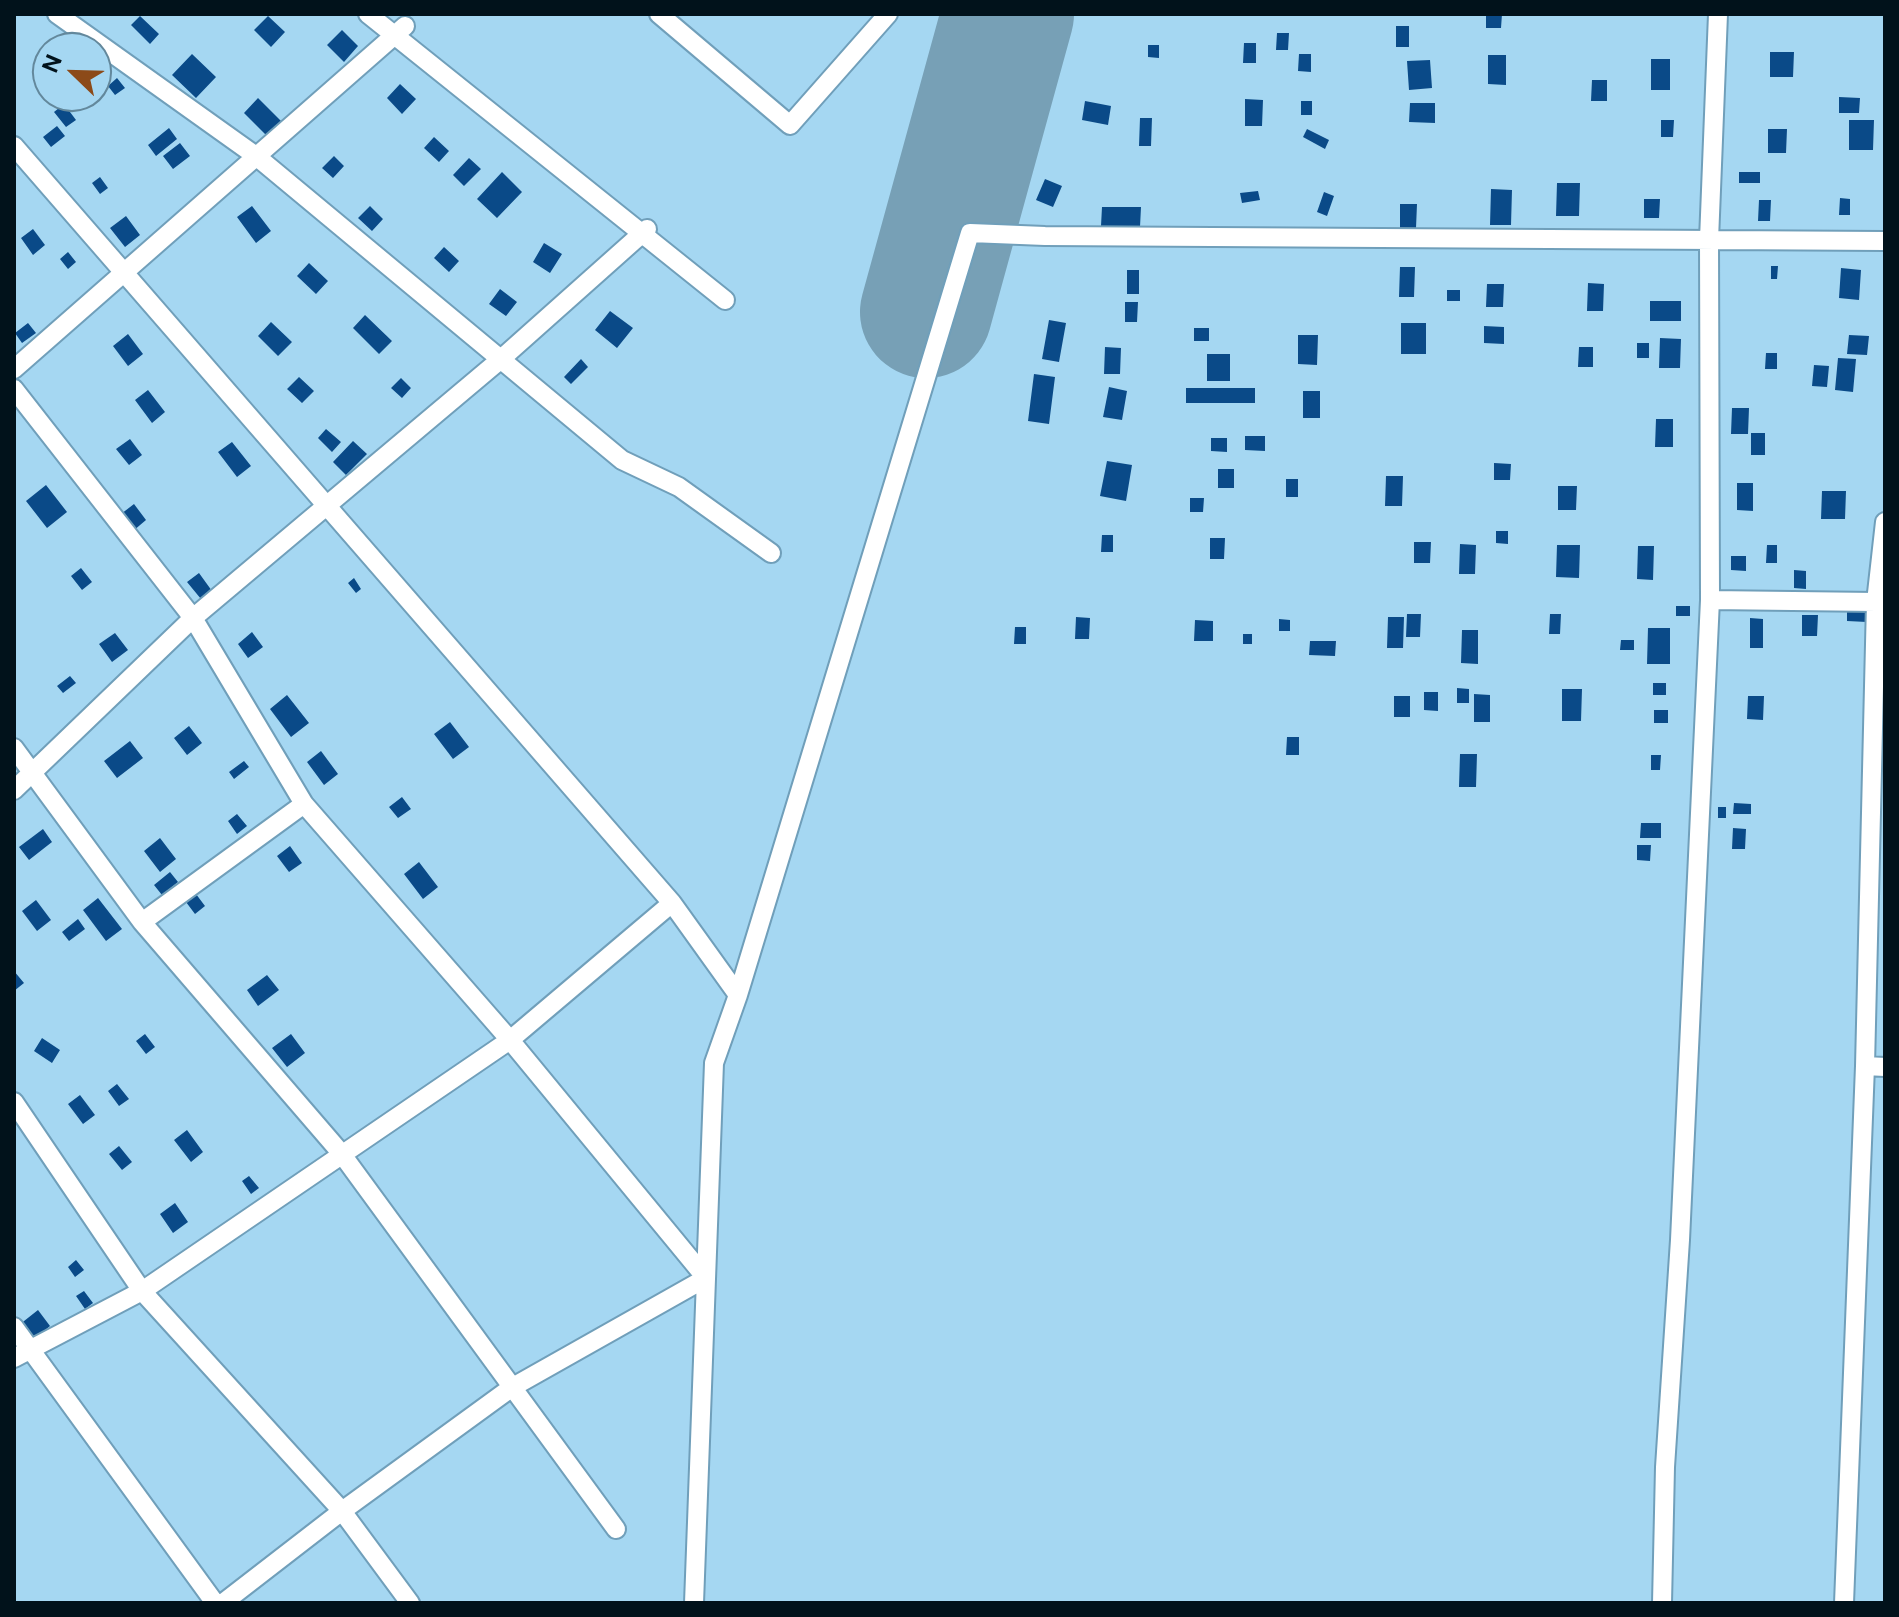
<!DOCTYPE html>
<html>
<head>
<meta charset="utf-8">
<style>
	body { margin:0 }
	#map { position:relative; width:1899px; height:1617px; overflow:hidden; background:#a5d7f2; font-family:"Public Sans",sans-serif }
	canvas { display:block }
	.frame { position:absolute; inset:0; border:16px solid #01121b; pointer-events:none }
	.north { position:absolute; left:32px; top:32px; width:80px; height:80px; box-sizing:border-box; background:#a5d7f2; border:2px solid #63889c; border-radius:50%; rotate:293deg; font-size:22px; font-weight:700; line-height:32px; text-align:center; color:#01121b }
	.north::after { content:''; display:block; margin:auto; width:28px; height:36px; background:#8c4a19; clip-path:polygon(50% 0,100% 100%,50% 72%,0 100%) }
</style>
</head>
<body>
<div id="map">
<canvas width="1899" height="1617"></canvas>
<div class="frame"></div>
<div class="north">N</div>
</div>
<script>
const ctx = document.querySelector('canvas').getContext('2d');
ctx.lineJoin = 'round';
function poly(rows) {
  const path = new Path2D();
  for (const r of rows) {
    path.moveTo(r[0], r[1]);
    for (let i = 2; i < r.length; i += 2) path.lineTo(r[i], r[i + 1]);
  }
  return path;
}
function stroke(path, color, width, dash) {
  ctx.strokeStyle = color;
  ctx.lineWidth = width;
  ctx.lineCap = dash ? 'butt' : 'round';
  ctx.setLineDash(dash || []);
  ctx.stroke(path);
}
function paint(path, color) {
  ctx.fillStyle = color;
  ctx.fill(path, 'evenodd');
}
const runway = poly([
	[926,312,1008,14]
]);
const building = poly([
	[1486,14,1502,14,1501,28,1486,28],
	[140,16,159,34,150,44,131,25],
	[268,16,285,32,271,47,254,30],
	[1396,26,1409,26,1409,47,1396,47],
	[342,30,358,46,344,62,327,45],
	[1277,33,1289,33,1288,50,1276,50],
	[1244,43,1256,43,1256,63,1243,63],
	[1148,45,1159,45,1159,58,1148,57],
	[1770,52,1794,52,1793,77,1770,77],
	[192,54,216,77,196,98,172,75],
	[1299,54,1311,54,1311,72,1298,71],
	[1488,55,1506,55,1506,85,1488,84],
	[1651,59,1670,59,1670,90,1651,90],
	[1430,60,1432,88,1409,90,1407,61],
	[117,78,125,88,115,95,108,86],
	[1592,80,1607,80,1607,101,1591,101],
	[400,84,416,99,402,114,387,98],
	[1839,97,1860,98,1859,113,1839,113],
	[258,98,281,121,267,136,244,113],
	[1245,99,1263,100,1262,126,1245,126],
	[1085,101,1111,106,1108,125,1082,120],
	[1301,101,1312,101,1312,115,1301,115],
	[1410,103,1435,103,1435,123,1409,122],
	[64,104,76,120,66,127,54,112],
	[1140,118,1152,118,1151,146,1139,146],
	[1661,120,1674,120,1673,137,1661,137],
	[1849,120,1874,120,1873,150,1849,150],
	[57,126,65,136,51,147,43,137],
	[169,128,177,139,156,156,148,145],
	[1307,129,1329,140,1325,149,1303,137],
	[1768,129,1787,129,1786,153,1768,153],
	[434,137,449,151,439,162,424,148],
	[180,143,190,156,173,169,163,156],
	[334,156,344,166,333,178,322,168],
	[469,158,481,169,464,186,453,175],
	[502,172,522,192,497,218,477,199],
	[1739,172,1760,172,1760,183,1739,183],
	[100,177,108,188,100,194,92,183],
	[1045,179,1062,186,1053,207,1036,200],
	[1557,183,1580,183,1579,216,1556,216],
	[1491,189,1512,190,1511,225,1490,225],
	[1258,191,1260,200,1242,203,1240,193],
	[1324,192,1334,196,1327,216,1317,212],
	[1840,198,1850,199,1850,215,1839,215],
	[1644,199,1660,199,1659,218,1644,218],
	[1759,200,1771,200,1770,221,1758,221],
	[1400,204,1417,204,1416,228,1400,228],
	[252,206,271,231,256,243,237,217],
	[370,206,383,219,372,231,358,218],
	[1102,207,1141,207,1140,227,1101,226],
	[126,216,140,235,125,247,110,228],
	[33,229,45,245,33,255,21,238],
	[544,243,562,254,550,273,533,262],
	[444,247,459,261,449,272,434,258],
	[68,252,76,262,68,269,60,259],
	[309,263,328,281,316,294,297,276],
	[1771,266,1778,266,1777,279,1771,279],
	[1400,267,1415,267,1414,297,1399,297],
	[1841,268,1861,270,1859,300,1839,298],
	[1127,270,1139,270,1139,294,1127,294],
	[1588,283,1604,284,1603,311,1587,311],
	[1487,284,1504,284,1503,307,1486,307],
	[500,289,517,302,506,316,489,304],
	[1447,290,1460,290,1460,301,1447,301],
	[1650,301,1681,301,1681,321,1650,321],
	[1125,302,1138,302,1137,322,1125,322],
	[610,311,633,328,617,348,595,330],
	[365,315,392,341,379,354,353,328],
	[1049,320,1066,323,1059,362,1042,359],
	[271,322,292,342,278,356,258,336],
	[28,323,36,333,22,343,15,333],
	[1401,323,1426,323,1426,354,1401,354],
	[1484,326,1504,327,1504,344,1484,343],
	[1194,328,1209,328,1209,341,1194,341],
	[128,334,143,354,128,366,113,346],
	[1298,335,1318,335,1317,365,1298,364],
	[1849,335,1869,336,1867,355,1847,354],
	[1660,338,1681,339,1680,368,1659,368],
	[1637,343,1649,343,1649,358,1637,358],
	[1105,347,1121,348,1120,374,1104,374],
	[1579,347,1593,347,1593,367,1578,367],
	[1766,353,1777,353,1777,369,1765,369],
	[1207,354,1230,354,1230,381,1207,381],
	[1838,358,1856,359,1853,392,1835,390],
	[581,359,588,367,571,384,564,377],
	[1814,365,1829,366,1827,387,1812,386],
	[1034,374,1055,377,1049,424,1028,421],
	[299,377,314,391,302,403,287,389],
	[401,378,411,388,402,398,391,388],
	[1109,387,1127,391,1122,420,1103,417],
	[1186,388,1255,388,1255,403,1186,403],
	[148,390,165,412,152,423,135,400],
	[1303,391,1320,391,1320,418,1303,418],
	[1732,408,1749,408,1748,434,1731,434],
	[1656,419,1673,419,1673,447,1655,447],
	[326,429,341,442,332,452,318,438],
	[1751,433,1765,433,1765,455,1751,455],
	[1245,436,1265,436,1265,451,1245,450],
	[1211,438,1227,438,1227,452,1211,451],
	[130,439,142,455,129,465,116,449],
	[353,441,367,454,346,475,333,462],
	[232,442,251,466,237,477,218,452],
	[1107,461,1132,465,1126,501,1100,496],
	[1494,463,1511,464,1510,480,1494,480],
	[1218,469,1234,469,1234,488,1218,488],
	[1386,476,1403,476,1402,506,1385,506],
	[1286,479,1298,479,1298,497,1286,497],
	[1737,483,1753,483,1753,511,1737,510],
	[46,485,67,512,47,528,26,501],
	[1558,486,1577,486,1576,510,1558,510],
	[1822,491,1846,491,1845,519,1821,519],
	[1190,498,1204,498,1203,512,1190,512],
	[134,504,146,520,133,531,121,514],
	[1496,531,1508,531,1508,544,1496,543],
	[1102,535,1113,535,1113,552,1101,552],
	[1210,538,1225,538,1224,559,1210,559],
	[1414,542,1431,542,1430,563,1414,563],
	[1460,544,1476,545,1475,574,1459,574],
	[1557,545,1580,545,1579,578,1556,577],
	[1767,545,1777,545,1777,563,1766,563],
	[1638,546,1654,546,1653,580,1637,579],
	[1731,556,1746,556,1746,571,1731,570],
	[81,568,92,582,82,590,71,576],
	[1794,570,1806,571,1806,589,1794,588],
	[199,573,212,591,201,599,187,582],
	[354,578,361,589,356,593,348,583],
	[1676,606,1690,606,1690,616,1676,616],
	[1847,611,1867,611,1867,622,1847,621],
	[1407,614,1421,614,1420,637,1406,637],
	[1550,614,1561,614,1560,634,1549,634],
	[1802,615,1818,615,1817,636,1802,636],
	[1076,617,1090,618,1089,639,1075,639],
	[1388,617,1404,617,1403,648,1387,648],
	[1750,618,1763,619,1763,648,1750,648],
	[1279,619,1290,620,1290,631,1279,631],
	[1195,620,1213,621,1213,641,1194,641],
	[1015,627,1026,627,1026,644,1014,644],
	[1648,628,1670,628,1670,664,1647,664],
	[1462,630,1478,630,1478,664,1461,663],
	[252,632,263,647,248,658,238,644],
	[115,633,128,650,112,662,99,644],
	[1243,634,1252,634,1252,644,1243,644],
	[1621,640,1634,640,1634,650,1620,650],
	[1310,641,1336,641,1335,656,1309,655],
	[70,676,76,683,63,693,57,686],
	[1653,683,1666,683,1666,695,1653,695],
	[1457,688,1469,689,1469,703,1457,703],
	[1562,689,1582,689,1581,721,1562,721],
	[1424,692,1438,692,1438,711,1424,710],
	[1474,694,1490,695,1490,722,1474,722],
	[287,695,309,723,291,737,270,709],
	[1394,696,1410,696,1410,717,1394,717],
	[1748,696,1764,696,1763,720,1747,719],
	[1654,710,1668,710,1668,723,1654,723],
	[450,722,469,747,453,759,434,734],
	[189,726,202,743,187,755,174,738],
	[1287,737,1299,737,1299,755,1286,755],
	[130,741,143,758,117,778,104,761],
	[321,751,338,774,324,785,307,762],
	[1460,754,1477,754,1476,787,1459,787],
	[1651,755,1661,755,1660,770,1651,770],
	[244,761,249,767,234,779,229,772],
	[402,797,411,809,398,818,389,807],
	[1734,803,1751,804,1751,814,1733,814],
	[1718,807,1726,807,1726,818,1718,818],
	[237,814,247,826,237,834,228,821],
	[1641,823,1661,823,1661,838,1640,838],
	[1733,828,1746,829,1745,849,1732,849],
	[43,829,52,842,29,860,19,847],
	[160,838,176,859,160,872,144,851],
	[1637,845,1651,845,1650,861,1637,860],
	[290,846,302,863,289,872,277,856],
	[419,862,438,887,423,899,404,874],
	[170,872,178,882,162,895,154,885],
	[196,894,205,906,195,914,186,902],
	[98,898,122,929,106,941,83,910],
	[36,900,51,920,37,931,22,911],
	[78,919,85,929,69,941,62,932],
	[14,971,24,983,14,991],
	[267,975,279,990,258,1006,247,990],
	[145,1034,155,1047,146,1054,136,1041],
	[291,1034,305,1053,287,1067,272,1048],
	[42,1038,60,1050,52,1063,34,1051],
	[117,1084,129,1099,119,1106,108,1091],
	[80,1095,95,1115,83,1124,68,1104],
	[187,1130,203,1152,191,1162,174,1140],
	[119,1146,132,1162,122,1170,109,1154],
	[249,1176,259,1188,251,1194,242,1181],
	[175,1203,188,1222,173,1233,160,1214],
	[76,1260,84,1270,75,1277,68,1267],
	[84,1291,93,1303,85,1309,76,1296],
	[38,1310,50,1326,32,1341,19,1325]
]);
const minor = poly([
	[57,14,256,156,622,460,679,487,771,553],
	[368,14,725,300],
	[659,14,790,125,888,14],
	[14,146,672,903],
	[14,369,405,26],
	[14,389,193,618,304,804,510,1040,706,1278,511,1388,342,1511,223,1603],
	[1710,600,1876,602],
	[14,748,142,922,341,1153,616,1529],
	[14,790,193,618,501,359,647,229],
	[142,922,304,804],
	[1865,1066,1885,1067],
	[14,1102,142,1291,342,1511,410,1603],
	[14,1327,215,1603],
	[14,1358,142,1291,510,1040,672,903,738,995],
	[694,1603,714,1063,738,995,970,233,1045,236,1885,241],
	[1662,1603,1665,1467,1680,1240,1710,600,1709,240,1718,14],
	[1844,1603,1865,1066,1876,602,1885,522]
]);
stroke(runway, '#77a0b6', 132);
paint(building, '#0a4a88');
stroke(minor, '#709fba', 22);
stroke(minor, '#fff', 18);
</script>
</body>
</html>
